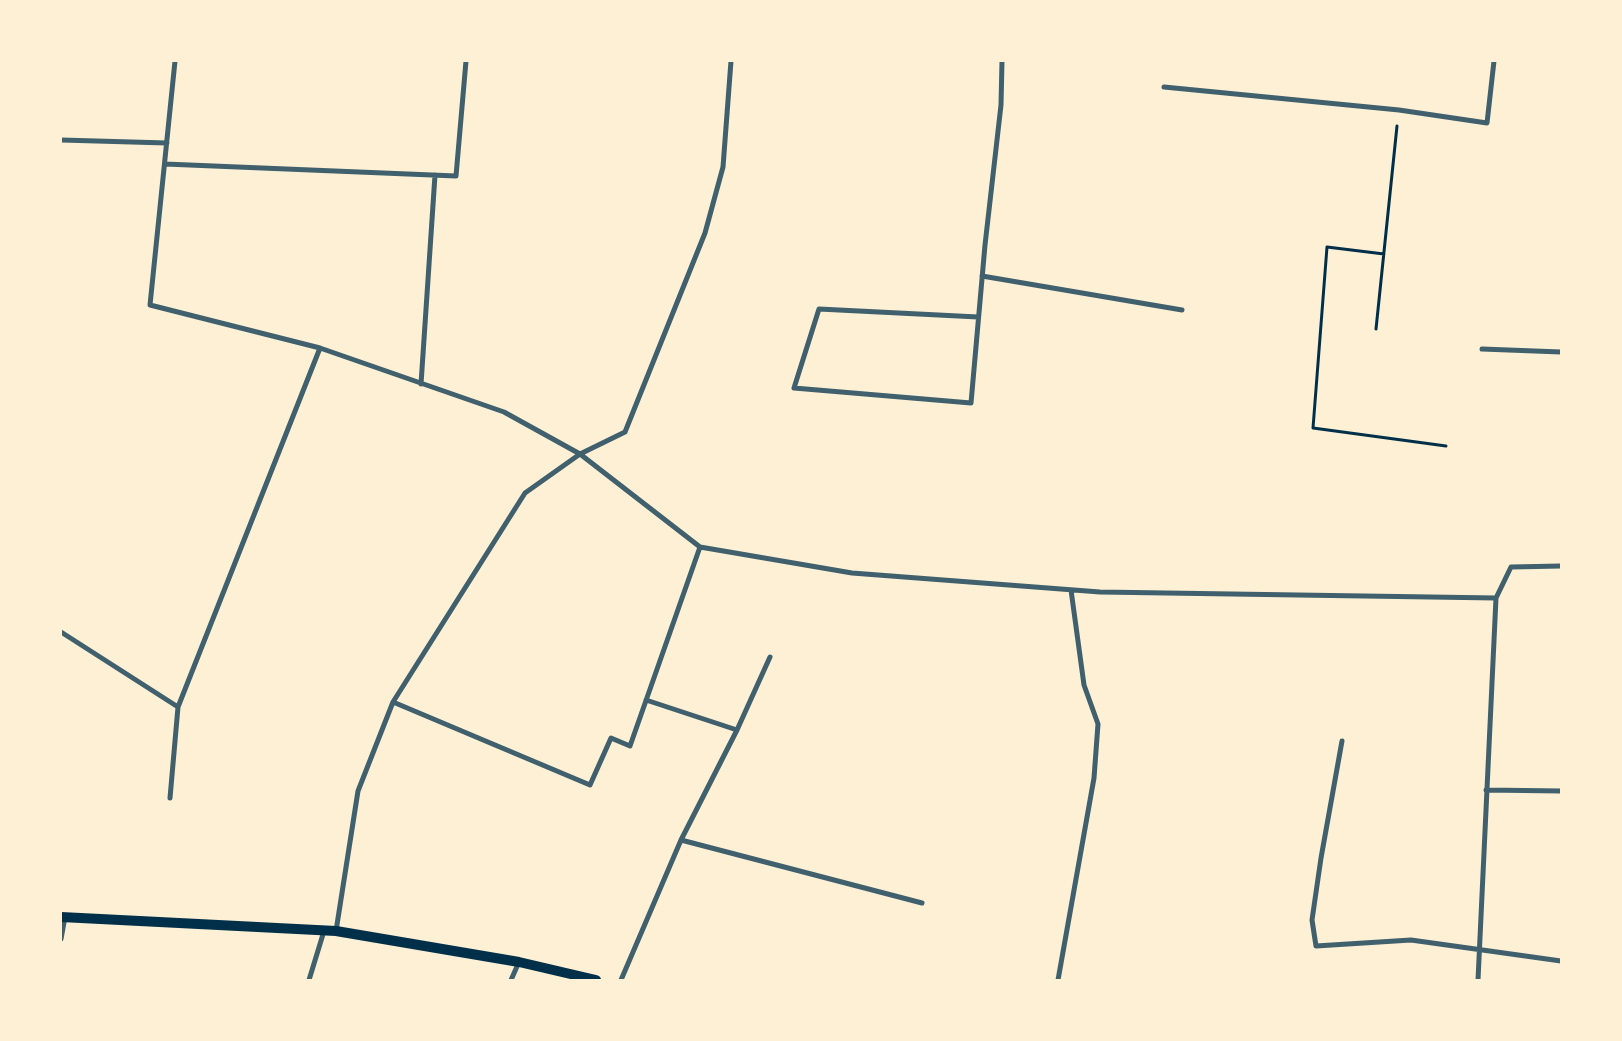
<!DOCTYPE html>
<html>
<head>
<meta charset="utf-8">
<style>
	body { margin:0 }
	#map { position:relative; width:1622px; height:1041px; overflow:hidden; background:#fdf0d5; font-family:Mulish,sans-serif }
	canvas { display:block }
	.frame { position:absolute; inset:0; border:62px solid #fdf0d5; pointer-events:none }
</style>
</head>
<body>
<div id="map">
<canvas width="1622" height="1041"></canvas>
<div class="frame"></div>
</div>
<script>
const ctx = document.querySelector('canvas').getContext('2d');
ctx.lineJoin = 'round';
function poly(rows) {
  const path = new Path2D();
  for (const r of rows) {
    path.moveTo(r[0], r[1]);
    for (let i = 2; i < r.length; i += 2) path.lineTo(r[i], r[i + 1]);
  }
  return path;
}
function stroke(path, color, width, dash) {
  ctx.strokeStyle = color;
  ctx.lineWidth = width;
  ctx.lineCap = dash ? 'butt' : 'round';
  ctx.setLineDash(dash || []);
  ctx.stroke(path);
}
const path = poly([
	[1384,254,1327,247,1313,428,1446,446],
	[1376,329,1397,126]
]);
const minor = poly([
	[175,61,150,305,320,348,504,412,580,454,700,547,852,573,1100,592,1496,598],
	[1164,87,1399,110,1487,123,1494,61],
	[61,140,167,143],
	[165,164,456,176,466,61],
	[982,276,1182,310],
	[978,317,819,309,794,388,971,403,985,245,1001,105,1002,61],
	[1482,349,1561,352],
	[421,384,435,175],
	[61,632,178,707],
	[646,700,737,730],
	[393,702,590,785,611,738,630,746,700,547],
	[1342,741,1321,858,1312,920,1316,946,1411,940,1561,961],
	[1486,790,1561,791],
	[170,798,178,707,320,348],
	[681,840,922,903],
	[336,931,358,791,393,702,525,493,580,454,625,432,705,233,723,167,731,61],
	[61,939,65,917],
	[309,980,324,931],
	[511,980,519,962],
	[621,980,681,840,737,730,770,657],
	[1058,980,1094,778,1098,724,1084,685,1071,590],
	[1478,980,1496,598,1511,567,1561,566]
]);
const secondary = poly([
	[61,917,336,931,519,962,596,980]
]);
stroke(path, '#003049', 3);
stroke(minor, '#3f606c', 5);
stroke(secondary, '#003049', 10);
</script>
</body>
</html>
